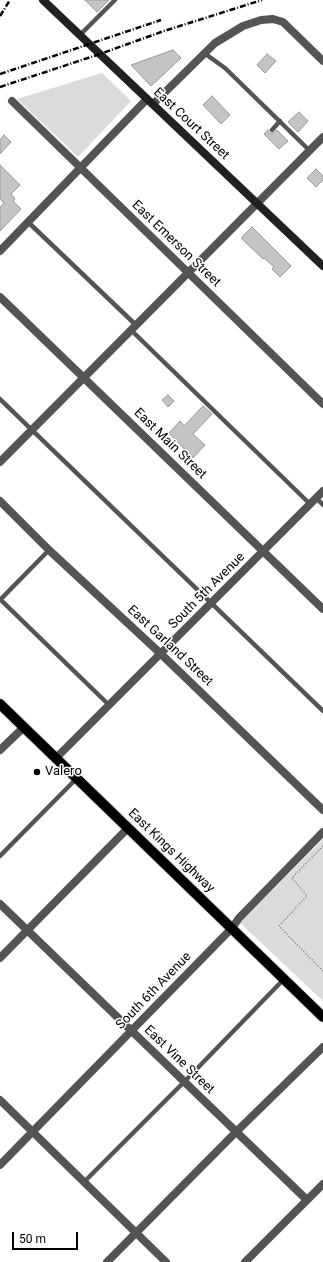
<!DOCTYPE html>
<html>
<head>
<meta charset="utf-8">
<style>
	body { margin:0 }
	#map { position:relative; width:323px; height:1262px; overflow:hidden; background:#fff; font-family:Roboto,sans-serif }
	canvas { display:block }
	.scale { position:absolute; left:12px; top:1232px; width:66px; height:18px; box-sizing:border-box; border:2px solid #000; border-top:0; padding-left:5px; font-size:12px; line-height:14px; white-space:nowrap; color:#000; -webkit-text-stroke:3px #fff; paint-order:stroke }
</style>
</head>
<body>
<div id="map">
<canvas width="323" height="1262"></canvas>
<div class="scale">50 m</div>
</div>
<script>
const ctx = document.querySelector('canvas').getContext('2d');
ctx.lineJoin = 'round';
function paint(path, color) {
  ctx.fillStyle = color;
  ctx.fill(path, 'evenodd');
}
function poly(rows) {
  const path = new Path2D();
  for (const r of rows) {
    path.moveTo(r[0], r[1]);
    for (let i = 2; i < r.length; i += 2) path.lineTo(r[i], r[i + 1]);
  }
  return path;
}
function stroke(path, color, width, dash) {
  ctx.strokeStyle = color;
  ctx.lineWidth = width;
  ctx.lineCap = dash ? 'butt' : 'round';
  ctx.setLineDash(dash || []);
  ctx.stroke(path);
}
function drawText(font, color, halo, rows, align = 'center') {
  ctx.font = font + ' Roboto,sans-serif';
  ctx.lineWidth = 3;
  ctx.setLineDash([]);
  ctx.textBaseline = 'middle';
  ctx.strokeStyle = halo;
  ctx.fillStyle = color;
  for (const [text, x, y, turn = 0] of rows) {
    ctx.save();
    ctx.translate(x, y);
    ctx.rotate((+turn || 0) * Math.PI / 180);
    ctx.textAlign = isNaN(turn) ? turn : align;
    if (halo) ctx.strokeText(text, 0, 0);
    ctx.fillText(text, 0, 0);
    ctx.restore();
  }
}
const green = poly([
	[102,73,131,101,78,157,17,99],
	[323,839,323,1001,240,923]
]);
const building = poly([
	[85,0,109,0,97,12,85,0],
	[173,50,181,58,151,86,131,65,173,50],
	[267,54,276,61,265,73,257,65,267,54],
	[212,96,230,115,221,124,203,105,212,96],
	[299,112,308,121,298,132,288,122,299,112],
	[268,130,269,133,272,134,277,130,288,141,279,149,264,134,268,130],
	[4,135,11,142,0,154,0,140,4,135],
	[0,165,20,185,11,194,15,199,13,201,21,209,0,231,0,207,4,203,0,199,0,165],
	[316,169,323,176,323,180,316,187,307,178,316,169],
	[252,227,291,266,280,277,272,269,274,267,264,258,263,259,241,238,252,227],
	[168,395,174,401,168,407,162,400,168,395],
	[203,406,212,414,193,434,205,445,193,458,169,433,180,421,184,426,203,406]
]);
const path = poly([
	[323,846,292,878,307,896,279,926,323,971]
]);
const lane = poly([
	[80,35,115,0],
	[204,53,225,68,309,150],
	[272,130,280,121],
	[28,222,137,326],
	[132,331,310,504],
	[0,399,323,711],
	[316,498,323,505],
	[0,600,49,550],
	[1,600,109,705],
	[0,856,77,778],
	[84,1182,184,1082,284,979]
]);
const street = poly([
	[12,101,323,404],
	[153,104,215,43,243,26,261,20,273,19,283,22,323,61],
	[0,251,147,99],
	[0,297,323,609],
	[0,462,323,137],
	[0,501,49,550,161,654,323,810],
	[0,750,24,727],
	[56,758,323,491],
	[0,904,307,1200],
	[0,958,128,828],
	[0,1100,166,1262],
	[0,1165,232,928,239,918,323,832],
	[107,1262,236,1132,323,1047],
	[245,1262,323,1184]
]);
const secondary = poly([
	[43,0,323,266]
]);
const primary = poly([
	[0,704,323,1017]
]);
const rail = poly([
	[0,16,10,0],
	[0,74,161,20],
	[0,87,100,54,164,31,262,0]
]);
const markers = [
	[37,772,4,"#000"]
];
const streetNames = [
	["East Court Street",191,124,43],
	["East Emerson Street",176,244,44],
	["East Main Street",170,444,44],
	["South 5th Avenue",207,591,-45],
	["East Garland Street",170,646,43],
	["East Kings Highway",171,851,44],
	["South 6th Avenue",154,991,-46],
	["East Vine Street",179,1060,44]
];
const poiNames = [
	["Valero",45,772]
];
paint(green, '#dbdbdb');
paint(building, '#c4c4c4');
stroke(building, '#989898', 1);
stroke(primary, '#dbdbdb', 12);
stroke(path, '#767676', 1.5, [1, 2]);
stroke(lane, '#545454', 4.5);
stroke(street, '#545454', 8);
stroke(secondary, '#212121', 8);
stroke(primary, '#000', 10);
stroke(rail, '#000', 2.5, [6, 2, 1, 2]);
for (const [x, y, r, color] of markers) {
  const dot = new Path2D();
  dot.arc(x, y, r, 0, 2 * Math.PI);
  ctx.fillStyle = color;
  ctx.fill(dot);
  stroke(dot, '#fff', 1.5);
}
drawText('13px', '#000', '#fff', streetNames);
drawText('13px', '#000', '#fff', poiNames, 'left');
</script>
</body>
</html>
